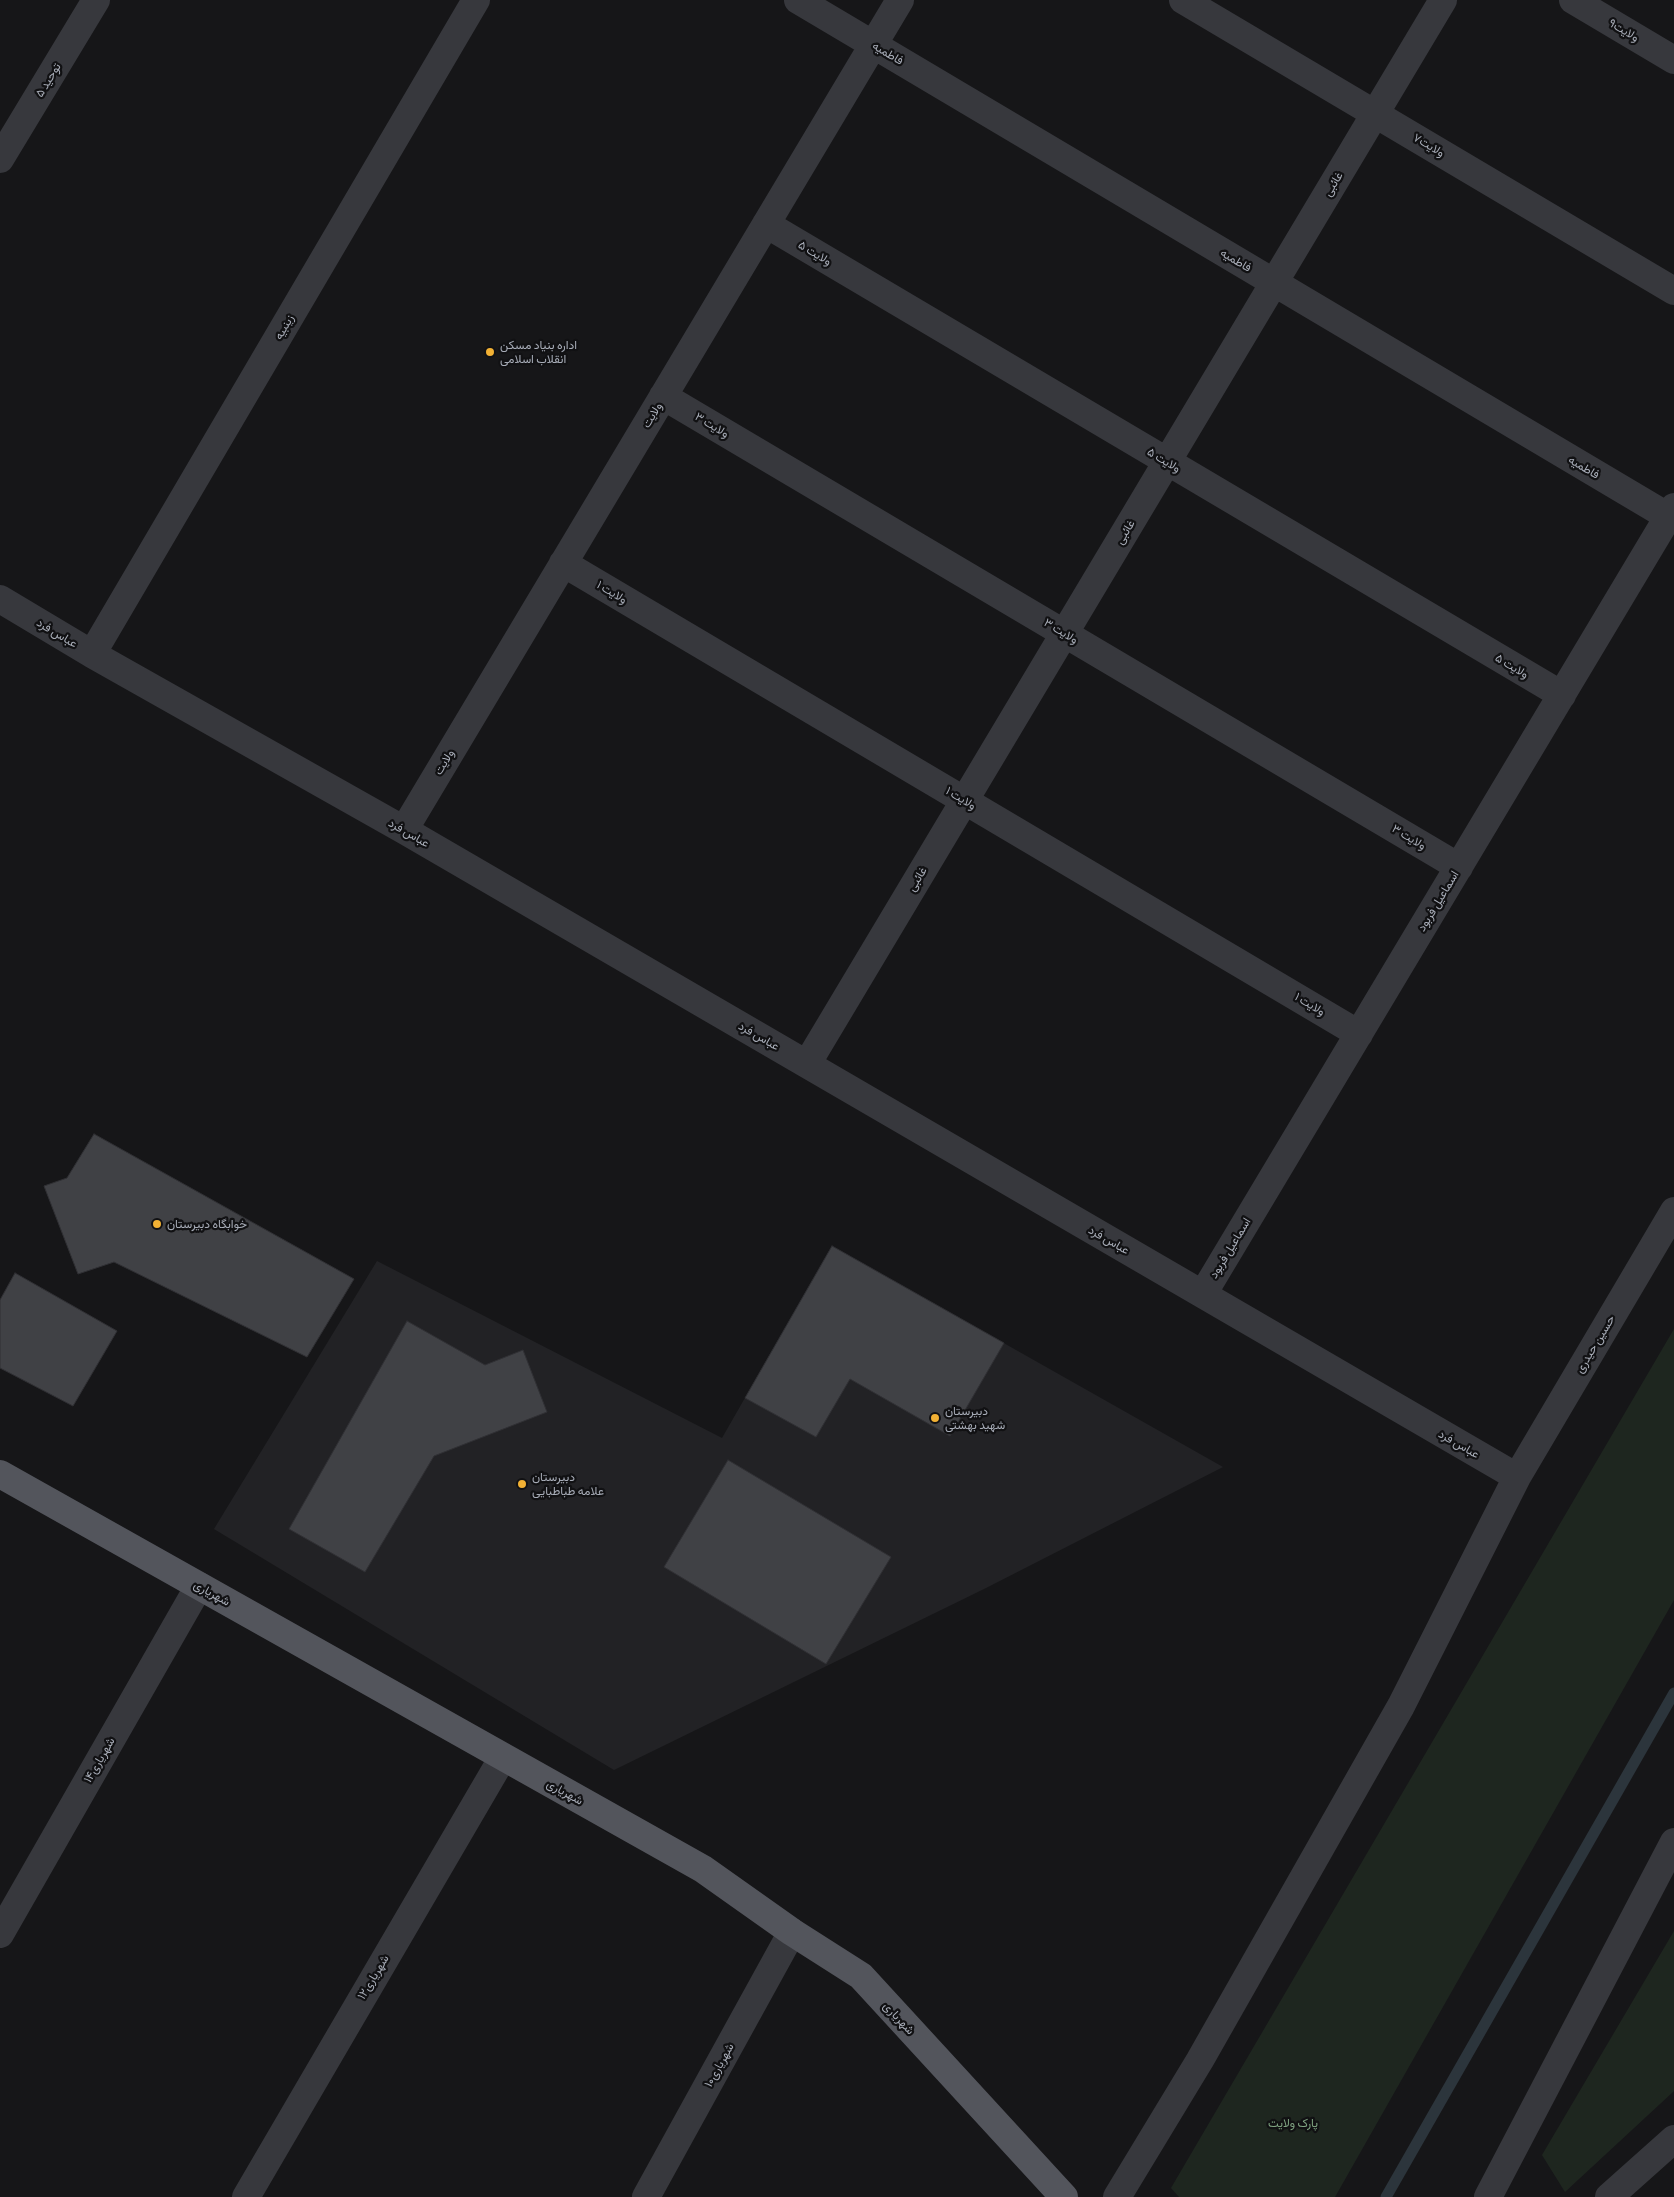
<!DOCTYPE html>
<html>
<head>
<meta charset="utf-8">
<style>
	body { margin:0 }
	canvas { display:block; background:#161618 }
</style>
</head>
<body>
<canvas width="1674" height="2197"></canvas>
<script>
const ctx = document.querySelector('canvas').getContext('2d');
ctx.lineJoin = 'round';
function paint(path, color) {
  ctx.fillStyle = color;
  ctx.fill(path, 'evenodd');
}
function poly(rows) {
  const path = new Path2D();
  for (const r of rows) {
    path.moveTo(r[0], r[1]);
    for (let i = 2; i < r.length; i += 2) path.lineTo(r[i], r[i + 1]);
  }
  return path;
}
function stroke(path, color, width, dash) {
  ctx.strokeStyle = color;
  ctx.lineWidth = width;
  ctx.lineCap = dash ? 'butt' : 'round';
  ctx.setLineDash(dash || []);
  ctx.stroke(path);
}
function drawText(font, color, halo, rows, align = 'center') {
  ctx.font = font + ' Barlow,Vazirmatn,sans-serif';
  ctx.lineWidth = 4.5;
  ctx.setLineDash([]);
  ctx.textBaseline = 'middle';
  ctx.strokeStyle = halo;
  ctx.fillStyle = color;
  for (const [text, x, y, turn = 0] of rows) {
    ctx.save();
    ctx.translate(x, y);
    ctx.rotate((+turn || 0) * Math.PI / 180);
    ctx.textAlign = isNaN(turn) ? turn : align;
    if (halo) ctx.strokeText(text, 0, 0);
    ctx.fillText(text, 0, 0);
    ctx.restore();
  }
}
const built = poly([
	[832,1246,1223,1467,986,1588,614,1770,214,1529,377,1261,722,1438]
]);
const green = poly([
	[1674,1329,1674,1600,1335,2197,1179,2197,1171,2188],
	[1674,1931,1674,2091,1565,2192,1542,2155]
]);
const stream = poly([
	[1386,2197,1674,1693]
]);
const building = poly([
	[94,1134,354,1279,307,1357,114,1262,78,1274,44,1186,67,1178,94,1134],
	[832,1246,1004,1343,950,1436,850,1379,816,1437,745,1398,832,1246],
	[15,1273,117,1331,73,1406,0,1368,0,1300,15,1273],
	[407,1321,485,1365,523,1350,547,1412,434,1456,365,1572,289,1529,407,1321],
	[728,1460,891,1557,826,1664,664,1567,728,1460]
]);
const minor = poly([
	[798,0,1674,520],
	[1183,0,1674,291],
	[1573,0,1674,60],
	[0,159,96,0],
	[766,224,1562,695],
	[663,396,1459,867],
	[563,563,1359,1034],
	[0,599,92,654,404,830,1517,1477],
	[92,654,476,0],
	[404,830,900,0],
	[807,1064,1443,0],
	[1203,1294,1674,507],
	[0,1934,199,1586],
	[246,2197,503,1757],
	[646,2197,792,1932],
	[1117,2197,1200,2060,1401,1706,1517,1477,1674,1211],
	[1488,2197,1674,1842],
	[1609,2197,1674,2139]
]);
const major = poly([
	[0,1474,703,1869,792,1932,861,1976,1064,2197]
]);
const markers = [
	[490,352,5,"#f2b134"],
	[157,1224,5,"#f2b134"],
	[935,1418,5,"#f2b134"],
	[522,1484,5,"#f2b134"]
];
const streetNames = [
	["ولایت۹",1624,30,31],
	["فاطمیه",888,53,31],
	["توحید ۵",48,80,-59],
	["ولایت۷",1429,145,31],
	["غائبی",1333,184,-59],
	["ولایت ۵",815,253,31],
	["فاطمیه",1236,260,31],
	["زینبیه",284,327,-60],
	["ولایت",652,415,-59],
	["ولایت ۳",712,425,31],
	["ولایت ۵",1164,460,31],
	["فاطمیه",1584,467,31],
	["غائبی",1125,532,-59],
	["ولایت ۱",612,592,31],
	["ولایت ۳",1061,631,31],
	["عباس فرد",57,633,31],
	["ولایت ۵",1512,666,31],
	["ولایت",444,762,-59],
	["ولایت ۱",961,798,31],
	["عباس فرد",409,833,30],
	["ولایت ۳",1409,837,31],
	["غائبی",917,879,-59],
	["اسماعیل فربود",1438,901,-59],
	["ولایت ۱",1310,1004,31],
	["عباس فرد",759,1036,30],
	["عباس فرد",1109,1240,30],
	["اسماعیل فربود",1230,1248,-59],
	["حسین حیدری",1595,1344,-59],
	["عباس فرد",1459,1444,30],
	["شهریاری",212,1593,29],
	["شهریاری۱۴",99,1760,-60],
	["شهریاری",565,1792,29],
	["شهریاری۱۲",373,1977,-59],
	["شهریاری",899,2018,47],
	["شهریاری۱۰",719,2065,-61]
];
const poiNames = [
	["اداره بنیاد مسکن",500,345],
	["انقلاب اسلامی",500,359],
	["خوابگاه دبیرستان",167,1224],
	["دبیرستان",945,1411],
	["شهید بهشتی",945,1425],
	["دبیرستان",532,1477],
	["علامه طباطبایی",532,1491]
];
const parkNames = [
	["پارک ولایت",1293,2123]
];
paint(built, '#222225');
paint(green, '#1e261f');
stroke(stream, '#2c353c', 11);
paint(building, '#404145');
stroke(building, '#303034', 1);
stroke(minor, '#37383d', 28);
stroke(major, '#53555c', 28);
for (const [x, y, r, color] of markers) {
  const dot = new Path2D();
  dot.arc(x, y, r, 0, 2 * Math.PI);
  ctx.fillStyle = color;
  ctx.fill(dot);
  stroke(dot, '#111113', 2);
}
drawText('12px', '#a8adb8', '#111113', streetNames);
drawText('12px', '#a8adb8', '#111113', poiNames, 'left');
drawText('12px', '#7fa381', '#111113', parkNames);
</script>
</body>
</html>
